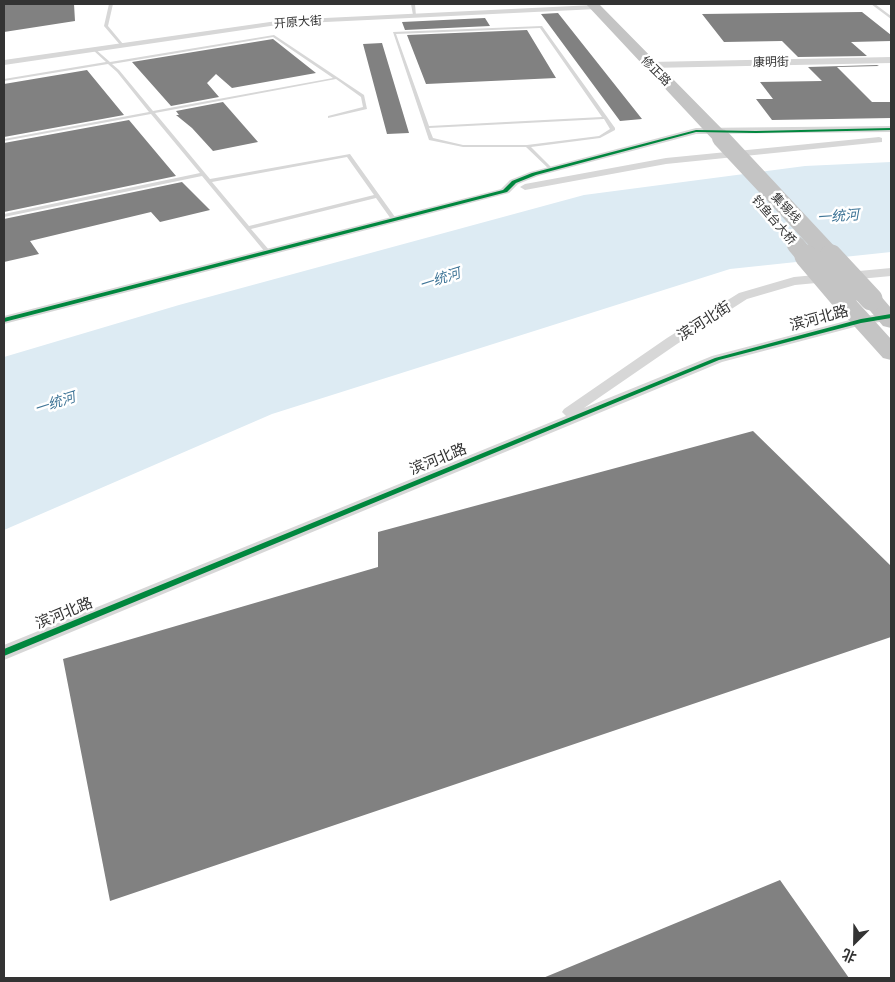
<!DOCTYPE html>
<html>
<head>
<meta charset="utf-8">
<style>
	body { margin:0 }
	#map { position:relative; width:895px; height:982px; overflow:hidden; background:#fff; font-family:Barlow,"Noto Sans SC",sans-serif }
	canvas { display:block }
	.frame { position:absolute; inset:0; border:5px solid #333; pointer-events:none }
	.north { position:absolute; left:830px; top:917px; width:50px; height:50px; -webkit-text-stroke:4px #fff; paint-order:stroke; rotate:203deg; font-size:14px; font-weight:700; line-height:20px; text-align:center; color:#333 }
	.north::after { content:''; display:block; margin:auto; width:18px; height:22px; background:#333; clip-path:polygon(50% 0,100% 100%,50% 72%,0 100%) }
</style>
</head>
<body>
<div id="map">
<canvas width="895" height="982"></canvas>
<div class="frame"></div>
<div class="north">北</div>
</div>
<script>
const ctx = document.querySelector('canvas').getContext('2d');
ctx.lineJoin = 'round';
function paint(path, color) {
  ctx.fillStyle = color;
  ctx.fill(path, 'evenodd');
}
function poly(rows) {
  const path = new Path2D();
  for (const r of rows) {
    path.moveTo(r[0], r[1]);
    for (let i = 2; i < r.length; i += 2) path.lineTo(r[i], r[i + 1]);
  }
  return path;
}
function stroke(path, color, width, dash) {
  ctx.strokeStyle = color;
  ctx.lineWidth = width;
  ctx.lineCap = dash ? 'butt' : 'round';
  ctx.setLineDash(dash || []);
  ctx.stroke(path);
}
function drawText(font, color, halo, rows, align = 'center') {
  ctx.font = font + ' Barlow,"Noto Sans SC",sans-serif';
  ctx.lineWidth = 5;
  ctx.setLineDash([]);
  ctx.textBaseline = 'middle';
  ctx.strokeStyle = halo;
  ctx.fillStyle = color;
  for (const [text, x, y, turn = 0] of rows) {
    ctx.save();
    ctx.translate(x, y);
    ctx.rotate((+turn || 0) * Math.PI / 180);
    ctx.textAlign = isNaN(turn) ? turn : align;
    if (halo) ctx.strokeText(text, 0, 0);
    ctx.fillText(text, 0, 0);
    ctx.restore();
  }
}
const water = poly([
	[891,162,891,252,730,269,272,414,4,530,4,357,179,305,584,195,805,166]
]);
const building = poly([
	[4,4,74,4,75,21,4,32],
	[862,12,891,35,891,41,851,42,867,56,798,57,782,41,724,42,702,14],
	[558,13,642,119,620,121,541,14],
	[485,18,490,26,405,30,402,22],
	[527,30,556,78,426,84,407,35],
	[273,39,316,73,232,88,216,74,207,83,219,97,171,106,132,62],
	[382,43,409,133,387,134,363,44],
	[877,65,879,66,837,67,872,102,891,102,891,118,772,120,756,99,773,99,760,82,822,81,808,67],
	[87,70,124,115,4,137,4,84],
	[223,102,258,142,213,151,192,128,176,115,179,115,176,111],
	[129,120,176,176,4,212,4,143],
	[182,182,210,210,160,222,151,212,30,241,39,254,4,262,4,219],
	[753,431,891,566,891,637,110,901,63,659,378,567,378,532],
	[780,880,849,978,543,978]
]);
const lane = poly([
	[109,4,113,4,108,26,123,44,123,46,121,46,104,26,109,4],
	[411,4,415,4,416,16,413,15,411,4],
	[871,4,875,4,891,16,891,19,871,4],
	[542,26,615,128,615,130,600,138,531,147,552,168,552,169,550,170,526,147,463,147,429,140,393,32,542,26],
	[540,28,602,117,429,126,396,34,540,28],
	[604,119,610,129,599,136,527,145,463,145,433,138,429,128,604,119],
	[274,35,364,95,367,109,328,118,328,116,363,107,361,97,336,79,155,113,210,179,350,154,395,217,395,219,391,219,376,198,251,229,270,251,267,253,265,252,202,176,4,217,4,214,200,173,151,114,4,141,4,139,149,112,117,72,108,64,4,81,4,79,106,62,93,50,94,48,110,62,274,35],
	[273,37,333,78,153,111,119,70,112,64,273,37],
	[347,157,374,195,249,226,212,182,347,157]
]);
const street = poly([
	[594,5,597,5,597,9,284,24,4,65,4,60,284,20,594,5],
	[891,57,891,63,650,68,646,65,650,62,891,57],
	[891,126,891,132,696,134,538,176,518,184,509,193,4,324,4,316,501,189,510,180,530,172,696,128,891,126],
	[879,137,882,138,882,142,666,164,525,190,520,187,525,184,666,158,879,137],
	[891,268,891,276,795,285,747,299,677,344,584,408,712,356,861,317,891,312,891,320,862,325,722,362,4,660,4,645,566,416,562,412,564,409,667,338,739,293,794,277,891,268]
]);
const highway = poly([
	[586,4,599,4,727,134,729,138,727,142,715,142,586,4],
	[871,293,879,294,891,308,891,328,883,326,860,299,863,294,871,293],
	[845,295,853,297,891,339,891,360,883,358,837,307,834,302,837,297,845,295]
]);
const highwayBridgeFar1 = poly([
	[721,138,833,258],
	[796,245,807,258]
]);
const highwayBridge = poly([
	[806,256,845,302],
	[831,256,871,299]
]);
const cycleway = poly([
	[891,128,891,130,756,133,696,132,536,175,516,183,507,192,4,322,4,318,503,190,512,181,532,173,696,130,756,131,891,128],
	[891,314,891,318,861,323,719,360,4,656,4,649,715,358,861,319,891,314]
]);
const farStreetnames = [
	["开原大街",298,22,-4],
	["康明街",771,62,-1],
	["修正路",656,71,45],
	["集锡线",786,208,47],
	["钓鱼台大桥",774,220,49]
];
const farWaternames = [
	["一统河",838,216,-4],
	["一统河",440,279,-18],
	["一统河",55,403,-18]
];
const streetNames = [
	["滨河北路",819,318,-15],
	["滨河北街",704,321,-32],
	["滨河北路",438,459,-22],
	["滨河北路",64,613,-22]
];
paint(water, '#ddebf3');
paint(building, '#818181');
paint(lane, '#d7d7d7');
paint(street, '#d7d7d7');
paint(highway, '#c4c4c4');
stroke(highwayBridgeFar1, '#c4c4c4', 18);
stroke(highwayBridge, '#c4c4c4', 23);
paint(cycleway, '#00873e');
drawText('12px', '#333', '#fff', farStreetnames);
drawText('italic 14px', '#3f7597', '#fff', farWaternames);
drawText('15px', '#333', '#fff', streetNames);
</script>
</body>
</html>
